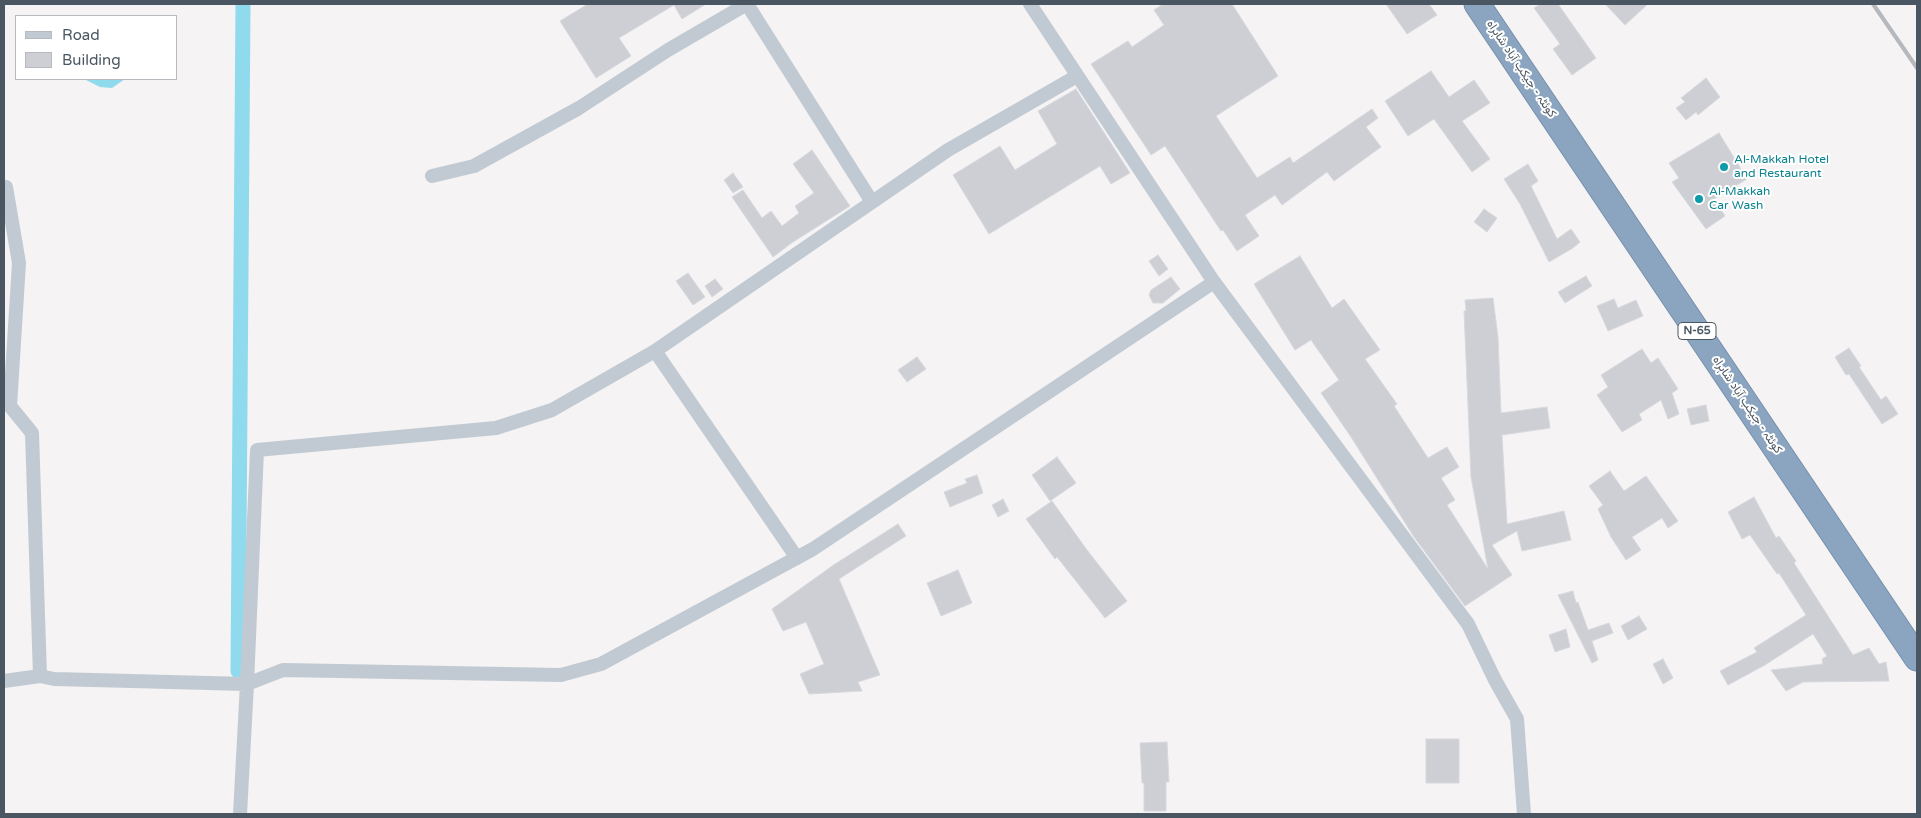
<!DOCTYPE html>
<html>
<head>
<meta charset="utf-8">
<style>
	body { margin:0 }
	#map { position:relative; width:1921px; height:818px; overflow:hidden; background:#f5f3f3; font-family:"Varela Round",sans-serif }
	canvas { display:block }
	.frame { position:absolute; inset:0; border:5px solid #4a5661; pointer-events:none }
	.legend { position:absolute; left:15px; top:15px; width:162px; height:65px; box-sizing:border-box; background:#fff; border:1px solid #b7bbc0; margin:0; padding:6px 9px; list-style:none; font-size:15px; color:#4a5661 }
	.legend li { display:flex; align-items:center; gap:10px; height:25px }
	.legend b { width:25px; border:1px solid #b7bbc0 }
</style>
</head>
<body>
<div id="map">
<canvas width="1921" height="818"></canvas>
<div class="frame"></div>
<ul class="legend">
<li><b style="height:6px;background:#c1cad2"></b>Road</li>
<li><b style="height:14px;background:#cdcfd5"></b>Building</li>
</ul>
</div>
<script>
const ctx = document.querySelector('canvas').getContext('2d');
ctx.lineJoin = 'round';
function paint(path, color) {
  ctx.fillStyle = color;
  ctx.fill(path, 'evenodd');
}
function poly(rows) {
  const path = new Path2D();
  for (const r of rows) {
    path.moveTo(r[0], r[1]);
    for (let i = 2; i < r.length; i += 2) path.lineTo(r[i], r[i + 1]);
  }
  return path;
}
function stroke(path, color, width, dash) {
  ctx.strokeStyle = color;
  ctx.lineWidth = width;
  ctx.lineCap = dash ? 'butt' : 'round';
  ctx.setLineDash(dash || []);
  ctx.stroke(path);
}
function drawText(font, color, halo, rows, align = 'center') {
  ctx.font = font + ' "Varela Round",Vazirmatn,sans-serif';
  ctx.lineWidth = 4;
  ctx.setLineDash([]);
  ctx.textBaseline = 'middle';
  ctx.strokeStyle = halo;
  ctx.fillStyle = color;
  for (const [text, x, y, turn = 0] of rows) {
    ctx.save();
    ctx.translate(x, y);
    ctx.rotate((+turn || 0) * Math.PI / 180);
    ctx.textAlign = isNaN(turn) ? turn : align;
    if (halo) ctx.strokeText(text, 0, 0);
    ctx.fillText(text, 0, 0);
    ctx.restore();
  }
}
const water = poly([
	[84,79,125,79,112,88,100,87]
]);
const canal = poly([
	[238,671,243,4]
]);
const building = poly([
	[588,4,706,4,682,19,674,5,619,38,631,56,596,78,560,21,588,4],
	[1163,4,1232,4,1278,76,1216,116,1257,178,1290,157,1293,163,1372,109,1378,118,1366,127,1381,147,1334,181,1327,172,1282,205,1275,195,1245,215,1259,236,1237,251,1223,230,1221,231,1165,146,1151,155,1091,64,1128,41,1132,47,1164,25,1154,10,1163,4],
	[1386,4,1429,4,1437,15,1407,34,1386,4],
	[1541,4,1558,4,1596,58,1572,75,1553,49,1560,44,1534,8,1541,4],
	[1605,4,1648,4,1625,25,1605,4],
	[1431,71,1449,97,1474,80,1490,103,1462,121,1490,159,1472,172,1434,119,1408,136,1385,101,1431,71],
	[1706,78,1720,97,1698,115,1696,112,1686,120,1676,108,1685,102,1681,98,1706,78],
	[1076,89,1130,173,1111,184,1100,166,989,234,953,175,1000,146,1015,170,1057,144,1038,111,1076,89],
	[1719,133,1747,179,1714,199,1725,216,1706,229,1672,182,1679,178,1669,163,1719,133],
	[812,150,850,206,793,242,773,257,732,197,743,190,762,218,771,211,782,226,799,213,795,206,814,193,793,164,812,150],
	[1528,164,1538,181,1531,186,1557,239,1571,229,1580,242,1573,248,1549,262,1520,204,1504,179,1528,164],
	[733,173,743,187,733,193,724,180,733,173],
	[1484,209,1497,218,1487,232,1474,222,1484,209],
	[1158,255,1168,269,1159,276,1149,261,1158,255],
	[1300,256,1332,308,1344,299,1380,350,1365,359,1397,404,1394,406,1428,458,1447,447,1459,467,1441,478,1455,500,1447,505,1488,569,1471,477,1464,311,1466,311,1465,300,1493,298,1498,337,1501,413,1547,407,1550,428,1502,435,1507,524,1564,511,1571,540,1522,551,1517,531,1492,545,1512,575,1465,606,1414,537,1351,437,1321,393,1339,380,1311,340,1295,350,1254,284,1300,256],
	[688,273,705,297,693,305,676,281,688,273],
	[1586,276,1592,286,1565,303,1558,292,1586,276],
	[1171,277,1180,289,1163,303,1153,303,1149,295,1151,290,1171,277],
	[715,279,723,289,712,297,705,286,715,279],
	[1614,299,1618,308,1636,300,1643,316,1608,331,1597,306,1614,299],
	[1849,348,1861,366,1859,367,1881,400,1886,396,1898,414,1882,424,1849,374,1846,375,1835,357,1849,348],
	[1642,349,1651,363,1658,358,1678,389,1672,393,1679,414,1668,419,1661,400,1639,414,1642,420,1622,432,1597,395,1608,387,1601,375,1642,349],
	[917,357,926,369,907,382,898,370,917,357],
	[1706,405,1709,421,1691,425,1687,409,1706,405],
	[1057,457,1076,483,1050,501,1032,475,1057,457],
	[1610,471,1624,491,1646,476,1678,521,1668,528,1662,518,1632,537,1641,550,1626,560,1611,537,1598,509,1603,505,1589,486,1610,471],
	[977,475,983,493,950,507,944,492,967,483,965,479,977,475],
	[1754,497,1776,538,1779,536,1796,561,1794,563,1853,655,1869,648,1879,664,1886,662,1889,681,1803,682,1786,691,1771,670,1823,664,1822,659,1827,656,1813,634,1765,665,1728,685,1720,671,1757,652,1754,648,1806,615,1779,573,1777,574,1750,535,1742,539,1728,512,1754,497],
	[1003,499,1009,511,998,517,992,505,1003,499],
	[1052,501,1087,550,1127,601,1105,618,1057,557,1055,559,1026,519,1052,501],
	[898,524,906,536,839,579,880,675,858,682,862,691,809,694,800,674,824,664,806,622,783,631,772,609,835,564,898,524],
	[958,570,972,603,941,616,927,583,958,570],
	[1573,591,1576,603,1578,602,1588,630,1609,623,1613,633,1592,641,1598,660,1592,663,1558,595,1573,591],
	[1639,616,1647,629,1628,640,1621,626,1639,616],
	[1566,629,1570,647,1555,652,1549,635,1566,629],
	[1663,659,1673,678,1663,684,1653,664,1663,659],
	[1426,739,1459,739,1459,783,1426,783,1426,739],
	[1167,742,1169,782,1166,782,1166,811,1144,811,1144,783,1142,783,1140,743,1167,742]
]);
const street = poly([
	[747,4,872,202],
	[1030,4,1214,282],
	[432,176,474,166,579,108,668,50,747,4],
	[6,187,19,263,10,406,32,433,40,676,54,679,247,684,257,450,496,428,552,410,655,351,797,558],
	[655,351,948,150,1077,76],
	[4,681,40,676],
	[240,814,247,684,283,670,561,675,601,664,813,549,1214,282,1468,624,1495,680,1517,719,1524,814]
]);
const highway = poly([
	[1477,4,1917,658]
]);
const rail = poly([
	[1873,4,1917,68]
]);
const markers = [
	[1724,167,5,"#0f9aa8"],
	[1699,199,5,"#0f9aa8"]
];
const shields = [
	[1697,331,38]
];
const shieldNames = [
	["N-65",1697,331]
];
const streetNames = [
	["کوئٹہ - جیکب آباد شاہراہ",1521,69,56],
	["کوئٹہ - جیکب آباد شاہراہ",1747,405,56]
];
const cultureNames = [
	["Al-Makkah Hotel",1734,160],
	["and Restaurant",1734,174],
	["Al-Makkah",1709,192],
	["Car Wash",1709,206]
];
paint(water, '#90daee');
stroke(canal, '#90daee', 15);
paint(building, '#cdcfd5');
stroke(building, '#d7d9de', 1);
stroke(highway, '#7690ad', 27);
stroke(street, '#c1cad2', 14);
stroke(highway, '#8ba5c1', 25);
stroke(rail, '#b5b8bd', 4);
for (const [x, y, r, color] of markers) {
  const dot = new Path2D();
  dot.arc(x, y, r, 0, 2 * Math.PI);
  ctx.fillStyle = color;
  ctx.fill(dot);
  stroke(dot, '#fff', 2);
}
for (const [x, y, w] of shields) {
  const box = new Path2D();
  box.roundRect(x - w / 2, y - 8.5, w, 17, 4);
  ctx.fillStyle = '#fff';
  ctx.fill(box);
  stroke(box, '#4a5661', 1);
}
drawText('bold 11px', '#4a5661', null, shieldNames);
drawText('12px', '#4a5661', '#fff', streetNames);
drawText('12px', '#0d838f', '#fff', cultureNames, 'left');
</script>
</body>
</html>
